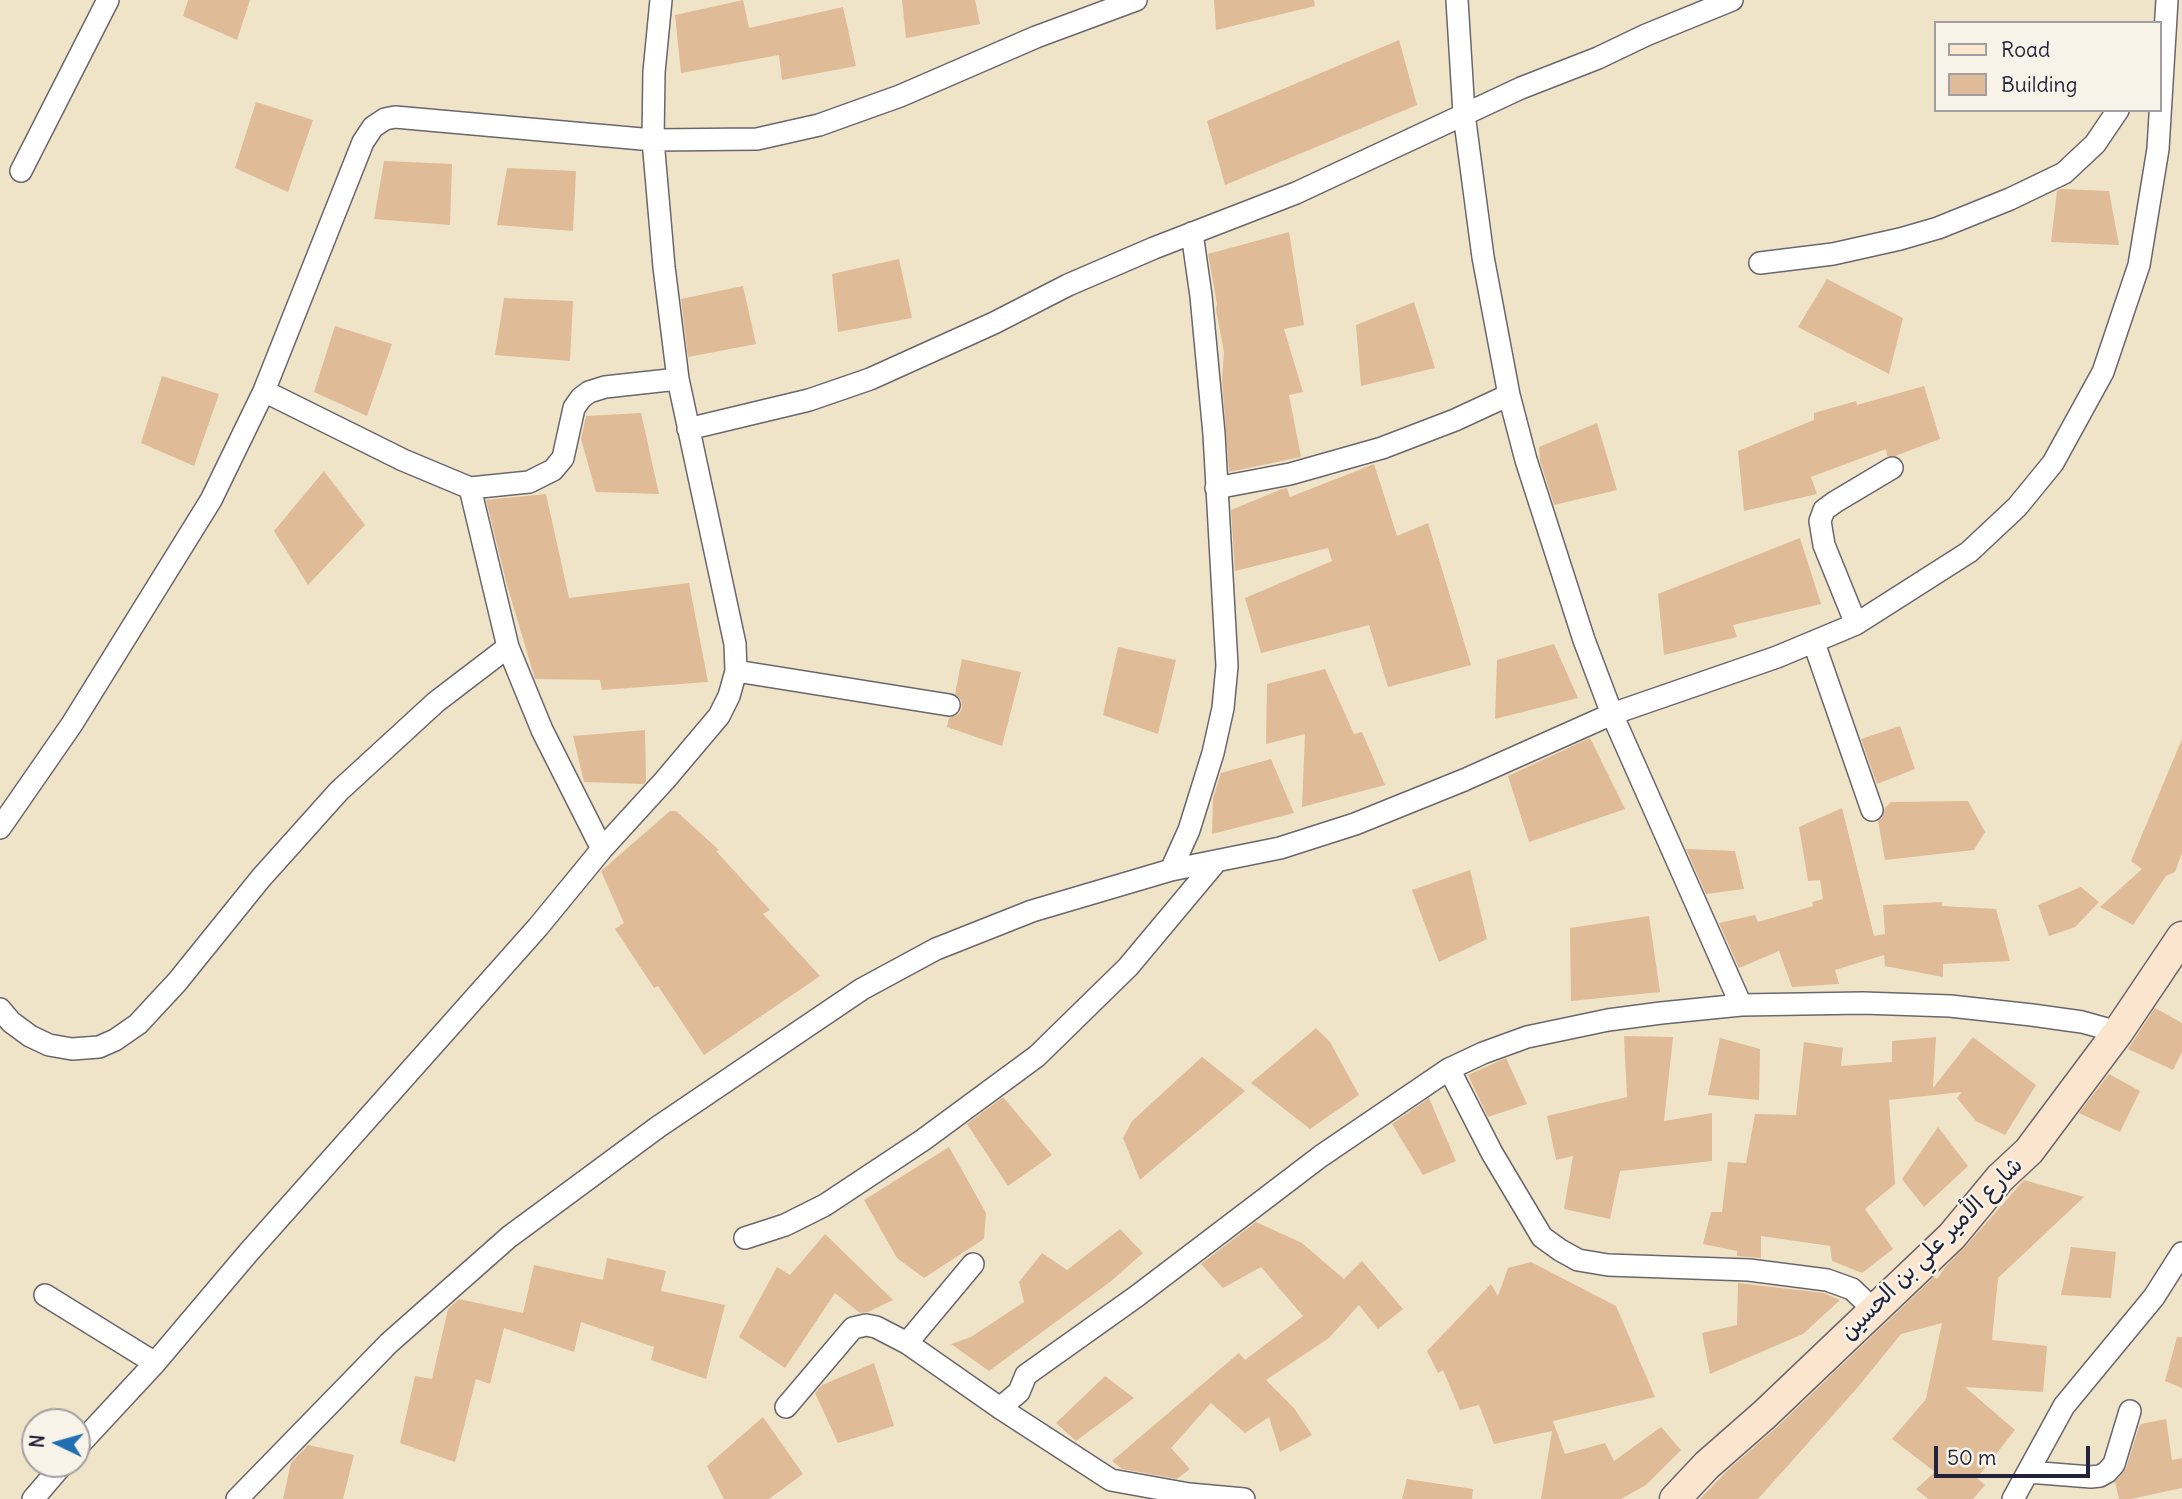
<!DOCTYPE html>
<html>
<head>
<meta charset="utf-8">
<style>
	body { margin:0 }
	#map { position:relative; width:2182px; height:1499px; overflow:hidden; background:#efe4c8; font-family:Delius,sans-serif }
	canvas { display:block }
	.legend { position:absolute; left:1934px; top:21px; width:228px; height:91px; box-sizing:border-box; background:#f7f3e8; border:2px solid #a29fa3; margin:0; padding:9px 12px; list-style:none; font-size:21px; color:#22223b }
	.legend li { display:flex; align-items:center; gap:14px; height:35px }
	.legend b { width:35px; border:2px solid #a29fa3 }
	.north { position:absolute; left:21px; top:1408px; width:70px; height:70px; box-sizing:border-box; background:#f7f3e8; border:2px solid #a29fa3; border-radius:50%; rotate:275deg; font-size:19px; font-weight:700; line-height:28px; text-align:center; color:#22223b }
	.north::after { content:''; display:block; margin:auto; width:24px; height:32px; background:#1f6fb2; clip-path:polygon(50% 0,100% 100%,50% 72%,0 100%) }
	.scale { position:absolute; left:1934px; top:1446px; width:156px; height:32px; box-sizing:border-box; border:4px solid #22223b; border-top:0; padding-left:9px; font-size:21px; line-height:24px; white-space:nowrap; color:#22223b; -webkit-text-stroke:5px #f7f3e8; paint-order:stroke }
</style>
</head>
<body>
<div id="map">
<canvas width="2182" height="1499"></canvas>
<ul class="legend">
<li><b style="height:9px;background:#fce5cf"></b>Road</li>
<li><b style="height:19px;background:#e0bb97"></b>Building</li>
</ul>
<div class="north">N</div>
<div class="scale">50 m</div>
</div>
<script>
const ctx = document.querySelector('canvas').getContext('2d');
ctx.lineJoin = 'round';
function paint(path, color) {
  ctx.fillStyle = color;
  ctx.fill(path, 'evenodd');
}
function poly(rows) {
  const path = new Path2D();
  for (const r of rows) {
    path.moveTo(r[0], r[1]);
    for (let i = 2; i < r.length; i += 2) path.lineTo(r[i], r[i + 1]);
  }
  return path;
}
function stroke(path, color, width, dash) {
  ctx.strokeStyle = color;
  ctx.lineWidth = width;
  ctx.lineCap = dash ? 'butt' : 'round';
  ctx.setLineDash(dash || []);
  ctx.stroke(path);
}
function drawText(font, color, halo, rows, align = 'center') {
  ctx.font = font + ' Delius,"Playpen Sans Arabic",sans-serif';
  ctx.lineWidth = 5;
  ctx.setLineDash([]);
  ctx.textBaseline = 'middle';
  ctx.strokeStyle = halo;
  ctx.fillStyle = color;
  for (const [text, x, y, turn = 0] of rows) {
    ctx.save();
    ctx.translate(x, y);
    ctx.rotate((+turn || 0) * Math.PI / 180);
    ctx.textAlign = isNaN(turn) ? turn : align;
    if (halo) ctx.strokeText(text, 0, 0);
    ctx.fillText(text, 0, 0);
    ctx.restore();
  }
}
const building = poly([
	[188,0,250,0,237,40,183,16],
	[743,0,749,28,843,7,856,66,782,80,779,55,681,73,675,15],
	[902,0,975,0,980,24,906,38],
	[1214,0,1314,0,1315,6,1216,30],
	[1399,40,1417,105,1225,185,1207,121],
	[256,102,313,120,288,192,235,168],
	[384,161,452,164,450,225,374,219],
	[507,168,576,171,573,231,497,225],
	[2061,189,2109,191,2119,245,2051,242,2057,191],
	[1289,232,1304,325,1284,329,1303,392,1289,395,1301,457,1229,472,1222,381,1224,352,1216,310,1217,304,1208,254],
	[899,259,912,318,838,332,832,274],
	[1827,279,1903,318,1889,374,1798,327],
	[743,286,756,344,688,357,681,299],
	[504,298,573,301,570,361,495,355],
	[1414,302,1435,368,1361,386,1356,325],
	[335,326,392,344,367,416,314,392],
	[162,376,219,394,194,466,141,443],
	[1924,386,1940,439,1895,456,1887,456,1886,449,1811,477,1817,494,1744,511,1738,451,1814,420,1814,413,1856,401,1857,405],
	[641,413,659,494,596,492,581,439,586,416],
	[1597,423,1617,490,1554,505,1540,461,1539,447],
	[1374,464,1397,536,1428,523,1471,665,1388,687,1369,625,1261,653,1245,598,1332,561,1328,548,1235,571,1231,510,1282,489,1287,488,1290,497],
	[324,471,365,525,308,585,274,531],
	[546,494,569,598,689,583,708,682,602,690,600,680,535,679,507,585,486,500],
	[1800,538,1821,604,1733,625,1737,637,1664,655,1658,594],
	[1554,644,1578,698,1495,719,1497,660],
	[1118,647,1176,660,1158,734,1103,715],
	[962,659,1021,672,1002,746,947,727,949,718,959,714,962,708,961,700,955,694],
	[1325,669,1354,734,1362,732,1385,785,1302,807,1305,734,1266,744,1267,684],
	[1900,726,1915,769,1877,784,1861,739],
	[645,730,646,781,644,784,584,782,573,736],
	[1590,738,1625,809,1529,842,1508,776],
	[2182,739,2182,853,2175,872,2166,876,2133,925,2100,907,2142,869,2131,861],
	[1271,759,1294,813,1212,834,1213,798,1221,773],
	[1968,801,1985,832,1974,850,1885,860,1878,821,1882,818,1885,808,1891,802],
	[1842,808,1874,936,1885,934,1883,905,1942,902,1942,906,1996,909,2010,961,1943,964,1943,977,1885,966,1884,955,1835,970,1839,984,1792,987,1779,951,1739,968,1719,923,1755,915,1758,922,1813,906,1812,902,1823,899,1820,880,1808,881,1799,827],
	[670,811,676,811,719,850,716,851,770,910,763,914,820,976,704,1055,658,986,654,988,615,929,624,923,601,871],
	[1686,849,1735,851,1744,889,1706,894],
	[1470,870,1487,939,1439,962,1412,890],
	[2081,887,2099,902,2075,927,2049,936,2038,905],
	[1649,916,1660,992,1571,1001,1570,928],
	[2155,1008,2182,1023,2182,1052,2173,1070,2128,1049],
	[1316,1028,1330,1042,1359,1095,1310,1129,1251,1083],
	[1624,1036,1673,1037,1664,1121,1712,1113,1712,1161,1620,1171,1610,1219,1564,1209,1573,1156,1556,1160,1547,1116,1627,1097],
	[1936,1037,1933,1088,1973,1037,2036,1085,2005,1135,1976,1121,1957,1098,1962,1092,1889,1100,1895,1184,1865,1209,1893,1249,1862,1273,1832,1261,1830,1246,1761,1236,1761,1258,1737,1256,1737,1251,1703,1244,1711,1212,1722,1212,1728,1162,1746,1163,1755,1114,1796,1115,1804,1042,1843,1048,1841,1066,1892,1062,1892,1041],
	[1720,1038,1760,1049,1759,1100,1708,1095],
	[1202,1057,1245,1091,1140,1180,1123,1138,1132,1121],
	[1506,1058,1527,1104,1488,1117,1468,1075],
	[2109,1074,2140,1091,2120,1132,2079,1113],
	[1003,1097,1052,1155,1008,1186,967,1124],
	[1429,1098,1456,1161,1423,1175,1392,1124],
	[1938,1127,1968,1166,1924,1207,1902,1179],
	[949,1147,986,1213,984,1239,924,1278,897,1258,864,1200],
	[2024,1180,2084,1197,1998,1278,1992,1340,2047,1346,2043,1392,1965,1387,2015,1430,1977,1478,1985,1485,1973,1499,1928,1499,1916,1489,1935,1472,1892,1439,1926,1399,1942,1323,1901,1334,1858,1387,1758,1499,1700,1499,1728,1470,1776,1428,1934,1277,1937,1279,1946,1266,1965,1247],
	[1256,1222,1302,1243,1344,1279,1362,1261,1403,1309,1378,1329,1359,1305,1329,1338,1266,1380,1294,1408,1312,1435,1280,1452,1269,1417,1245,1433,1211,1403,1171,1448,1190,1469,1177,1479,1122,1469,1112,1461,1239,1353,1245,1360,1303,1316,1261,1267,1223,1288,1201,1264],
	[1120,1229,1143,1253,1110,1282,989,1371,951,1344,971,1337,1024,1302,1019,1282,1042,1253,1067,1270],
	[825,1234,893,1300,868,1312,860,1313,835,1293,785,1368,739,1337,777,1267,790,1275],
	[2071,1247,2116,1252,2111,1298,2061,1295],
	[607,1258,666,1271,661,1291,725,1305,706,1379,651,1360,654,1347,581,1322,574,1352,504,1328,490,1384,476,1379,455,1462,400,1443,415,1376,432,1379,448,1309,459,1299,523,1313,534,1265,603,1280],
	[1531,1262,1616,1306,1655,1397,1553,1421,1565,1454,1605,1443,1614,1461,1661,1427,1681,1450,1646,1485,1621,1499,1541,1499,1552,1431,1494,1444,1479,1405,1460,1410,1443,1370,1438,1373,1427,1351,1491,1284,1498,1296,1508,1268],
	[1738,1283,1824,1293,1840,1300,1803,1334,1710,1374,1702,1333,1737,1325],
	[2177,1337,2182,1337,2182,1388,2165,1381],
	[874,1363,894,1426,838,1443,815,1393,822,1385],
	[1105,1376,1134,1398,1076,1441,1056,1423],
	[763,1417,803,1474,769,1499,724,1499,707,1466],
	[2166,1419,2172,1460,2182,1458,2182,1488,2131,1499,2119,1499,2115,1482,2126,1468,2139,1427,2141,1424],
	[308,1445,354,1455,343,1499,283,1499,291,1463],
	[1407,1479,1473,1489,1472,1499,1402,1499]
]);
const street = poly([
	[1457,0,1464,114,1483,257,1509,395,1526,460,1584,640,1612,714,1741,1005],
	[21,171,108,0],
	[1760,263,1833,254,1900,239,1938,228,2010,199,2064,173,2095,144,2118,110],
	[264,391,403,460,470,488,529,482,553,470,563,458,574,408,581,398,589,392,605,387,678,379],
	[688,429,809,400,870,379,994,323,1068,285,1154,248,1296,193,1521,88,1598,58,1646,35,1732,0],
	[470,488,508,647,542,730,602,849],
	[1216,488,1290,474,1382,448,1455,420,1509,395],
	[1856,624,1824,545,1820,521,1824,510,1835,502,1892,468],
	[1814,643,1872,810],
	[736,671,949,705],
	[0,828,72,724,211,500,264,391,363,142,373,127,385,119,395,117,653,140,757,139,819,125,900,96,1036,37,1136,0],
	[1171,870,1189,830,1213,753,1223,708,1227,666,1214,434,1201,296,1192,233],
	[0,1009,11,1022,30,1036,49,1045,72,1049,99,1047,115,1040,138,1024,177,982,261,878,339,791,436,702,508,647],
	[1449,1069,1492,1153,1542,1237,1560,1250,1578,1260,1608,1265,1749,1270,1827,1280,1852,1289,1873,1309],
	[745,1238,785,1225,825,1205,923,1140,1037,1056,1128,967,1215,863],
	[45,1295,155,1363],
	[907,1343,973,1264],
	[786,1407,853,1328,866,1325,876,1327,907,1343,1000,1408,1111,1480,1189,1494,1244,1499],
	[1000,1408,1019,1392,1026,1375,1137,1296,1321,1156,1449,1069,1483,1053,1527,1037,1608,1020,1661,1013,1741,1005,1863,1003,1950,1006,2032,1015,2082,1022,2118,1032],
	[77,1447,155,1363,248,1253,538,927,602,849,665,780,719,716,729,696,736,671,735,644,678,379,664,267,653,140,654,72,661,0],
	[2028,1472,2091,1477,2100,1476,2107,1472,2114,1464,2130,1411],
	[33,1499,63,1464],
	[237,1499,389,1343,509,1237,658,1127,862,989,936,949,1032,911,1171,870,1280,848,1355,824,1464,780,1612,714,1777,657,1856,624,1969,552,2017,507,2053,463,2103,372,2139,265,2158,149,2167,0],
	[2013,1499,2064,1406,2154,1297,2182,1253]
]);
const secondary = poly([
	[1675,1499,1707,1465,1764,1415,1952,1236,2000,1178,2029,1151,2118,1032,2182,937]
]);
const streetNames = [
	["شارع الأمير علي بن الحسين",1932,1249,-45]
];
paint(building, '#e0bb97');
stroke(street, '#6a666c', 24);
stroke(secondary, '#6a666c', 33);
stroke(street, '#fff', 21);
stroke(secondary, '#fce5cf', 30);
drawText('23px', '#22223b', '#f7f3e8', streetNames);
</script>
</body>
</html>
